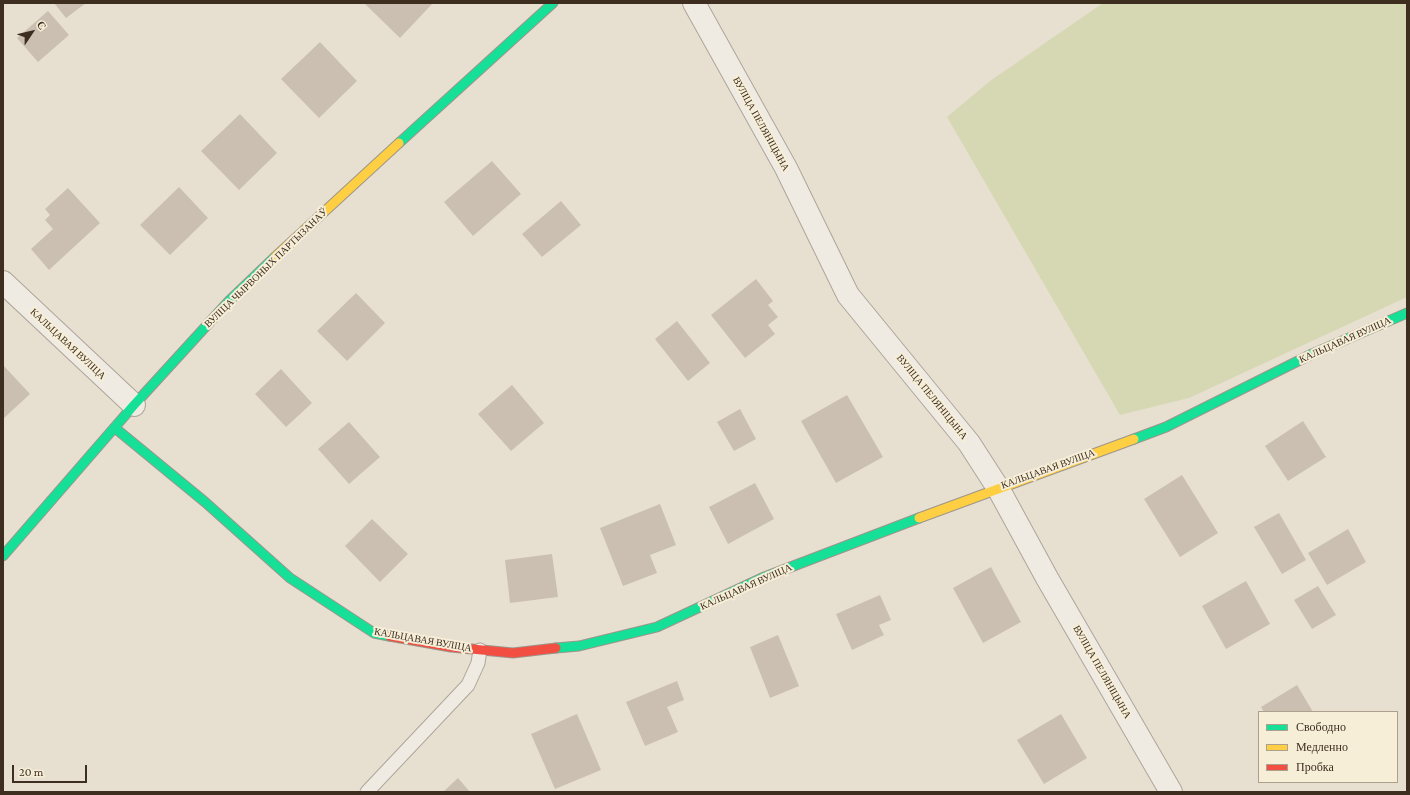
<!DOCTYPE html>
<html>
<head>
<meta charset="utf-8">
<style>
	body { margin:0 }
	#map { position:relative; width:1410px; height:795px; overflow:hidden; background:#e7e0d1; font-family:"Crimson Pro",serif }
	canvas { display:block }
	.frame { position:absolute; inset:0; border:4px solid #3d2e20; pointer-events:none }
	.legend { position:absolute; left:1258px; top:711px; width:140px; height:72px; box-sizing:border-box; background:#f7eed8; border:1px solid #ada18e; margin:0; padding:5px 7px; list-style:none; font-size:12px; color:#3d2e20 }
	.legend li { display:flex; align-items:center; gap:8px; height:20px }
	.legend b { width:20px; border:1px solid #ada18e }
	.north { position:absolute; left:12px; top:12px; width:40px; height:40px; -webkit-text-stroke:3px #f7eed8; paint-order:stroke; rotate:55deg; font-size:11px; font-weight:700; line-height:16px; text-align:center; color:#3d2e20 }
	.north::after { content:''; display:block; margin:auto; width:14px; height:18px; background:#3d2e20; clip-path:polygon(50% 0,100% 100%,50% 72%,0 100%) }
	.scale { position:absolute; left:12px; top:765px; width:75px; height:18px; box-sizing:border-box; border:2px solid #3d2e20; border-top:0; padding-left:5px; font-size:12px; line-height:14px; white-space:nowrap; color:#3d2e20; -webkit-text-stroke:3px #f7eed8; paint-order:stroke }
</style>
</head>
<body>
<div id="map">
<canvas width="1410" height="795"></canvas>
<div class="frame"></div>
<ul class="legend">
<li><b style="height:5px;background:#16e098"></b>Свободно</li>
<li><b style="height:5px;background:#ffcf43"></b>Медленно</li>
<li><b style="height:5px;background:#f24e42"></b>Пробка</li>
</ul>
<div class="north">С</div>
<div class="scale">20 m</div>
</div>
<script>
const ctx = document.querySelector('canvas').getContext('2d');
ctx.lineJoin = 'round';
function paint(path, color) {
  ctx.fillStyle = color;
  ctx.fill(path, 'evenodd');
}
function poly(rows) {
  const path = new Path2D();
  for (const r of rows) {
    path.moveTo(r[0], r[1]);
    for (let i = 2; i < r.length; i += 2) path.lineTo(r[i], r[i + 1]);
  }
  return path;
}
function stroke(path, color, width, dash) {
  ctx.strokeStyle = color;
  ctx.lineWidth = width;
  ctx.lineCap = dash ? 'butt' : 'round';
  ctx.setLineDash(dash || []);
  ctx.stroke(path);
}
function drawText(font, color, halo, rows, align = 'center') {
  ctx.font = font + ' "Crimson Pro",serif';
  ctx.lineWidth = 4;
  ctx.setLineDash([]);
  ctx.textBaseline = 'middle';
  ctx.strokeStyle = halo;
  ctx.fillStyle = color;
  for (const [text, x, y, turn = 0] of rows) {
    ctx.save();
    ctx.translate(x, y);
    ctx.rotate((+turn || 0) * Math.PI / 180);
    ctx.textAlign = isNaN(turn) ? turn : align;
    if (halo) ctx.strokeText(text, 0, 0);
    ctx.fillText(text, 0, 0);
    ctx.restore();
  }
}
const green = poly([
	[1103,3,1407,3,1407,297,1189,398,1120,415,947,117,990,81]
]);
const building = poly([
	[54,3,86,3,66,18],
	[364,3,433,3,400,38],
	[48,11,69,35,38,62,17,38],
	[320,42,357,81,319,118,281,79],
	[240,114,277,153,239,190,201,151],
	[492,161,521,194,473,236,444,202],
	[179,187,208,218,170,255,140,225],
	[68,188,100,223,49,270,31,249,53,229,45,220,50,215,45,209],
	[561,201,581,225,542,257,522,234],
	[756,279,773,301,768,305,778,317,768,325,775,334,745,358,711,315],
	[356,293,385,323,347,361,317,331],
	[677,321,710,363,688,381,655,339],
	[3,365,30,394,3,419],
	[281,369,312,403,286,427,255,394],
	[512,385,544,423,511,451,478,414],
	[847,395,883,457,836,483,801,421],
	[740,409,756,439,734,451,717,422],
	[1303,421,1326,457,1288,481,1265,446],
	[349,422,380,457,349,484,318,449],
	[1182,475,1218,533,1180,557,1144,499],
	[755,483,774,519,728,544,709,507],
	[660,504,676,545,650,555,657,573,623,586,600,528],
	[1279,513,1306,560,1282,574,1254,527],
	[372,519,408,554,380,582,345,546],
	[1348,529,1366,562,1327,585,1308,553],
	[552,554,558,597,510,603,505,560],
	[991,567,1021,622,983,643,953,588],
	[1246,581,1270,624,1226,649,1202,606],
	[1318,586,1336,615,1312,629,1294,600],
	[880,595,891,620,879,625,884,635,852,650,836,614],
	[778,635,799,686,770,698,750,647],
	[677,681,684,700,667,707,678,732,645,746,626,702],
	[1297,685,1313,712,1264,712,1261,707],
	[577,714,601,770,555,789,531,734],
	[1061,714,1087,758,1044,784,1017,740],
	[458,778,470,792,443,792]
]);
const lane = poly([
	[367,792,468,685,478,663,480,650]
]);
const street = poly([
	[694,3,786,168,848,295,969,443,998,488,1047,578,1171,792],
	[3,282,134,405]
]);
const fast = poly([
	[399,143,553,3],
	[115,428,205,502,290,578,374,633,389,636],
	[1134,439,1166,427,1312,354,1407,313],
	[3,556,134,405,229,301,275,257],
	[556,648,579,646,657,627,762,578,919,518]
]);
const slow = poly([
	[275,257,399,143],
	[919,518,1134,439]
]);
const jam = poly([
	[389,636,451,647,513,653,556,648]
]);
const streetNames = [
	["ВУЛІЦА ПЕЛЯНІЦЫНА",761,124,61],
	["ВУЛІЦА ЧЫРВОНЫХ ПАРТЫЗАНАЎ",266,268,-44],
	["КАЛЬЦАВАЯ ВУЛІЦА",1345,340,-24],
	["КАЛЬЦАВАЯ ВУЛІЦА",68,344,43],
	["ВУЛІЦА ПЕЛЯНІЦЫНА",932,397,51],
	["КАЛЬЦАВАЯ ВУЛІЦА",1048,469,-20],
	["КАЛЬЦАВАЯ ВУЛІЦА",746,587,-24],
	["КАЛЬЦАВАЯ ВУЛІЦА",423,640,10],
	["ВУЛІЦА ПЕЛЯНІЦЫНА",1102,672,60]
];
paint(green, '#d6d7b3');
paint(building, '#cbbfb2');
stroke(lane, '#ada599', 15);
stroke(street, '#ada599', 24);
stroke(fast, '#9c958a', 11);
stroke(slow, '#9c958a', 11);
stroke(jam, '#9c958a', 11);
stroke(lane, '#efebe3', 13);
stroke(street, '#efebe3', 22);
stroke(fast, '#16e098', 9);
stroke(slow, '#ffcf43', 9);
stroke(jam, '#f24e42', 9);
drawText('10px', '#3d2e20', '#f7eed8', streetNames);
</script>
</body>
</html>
